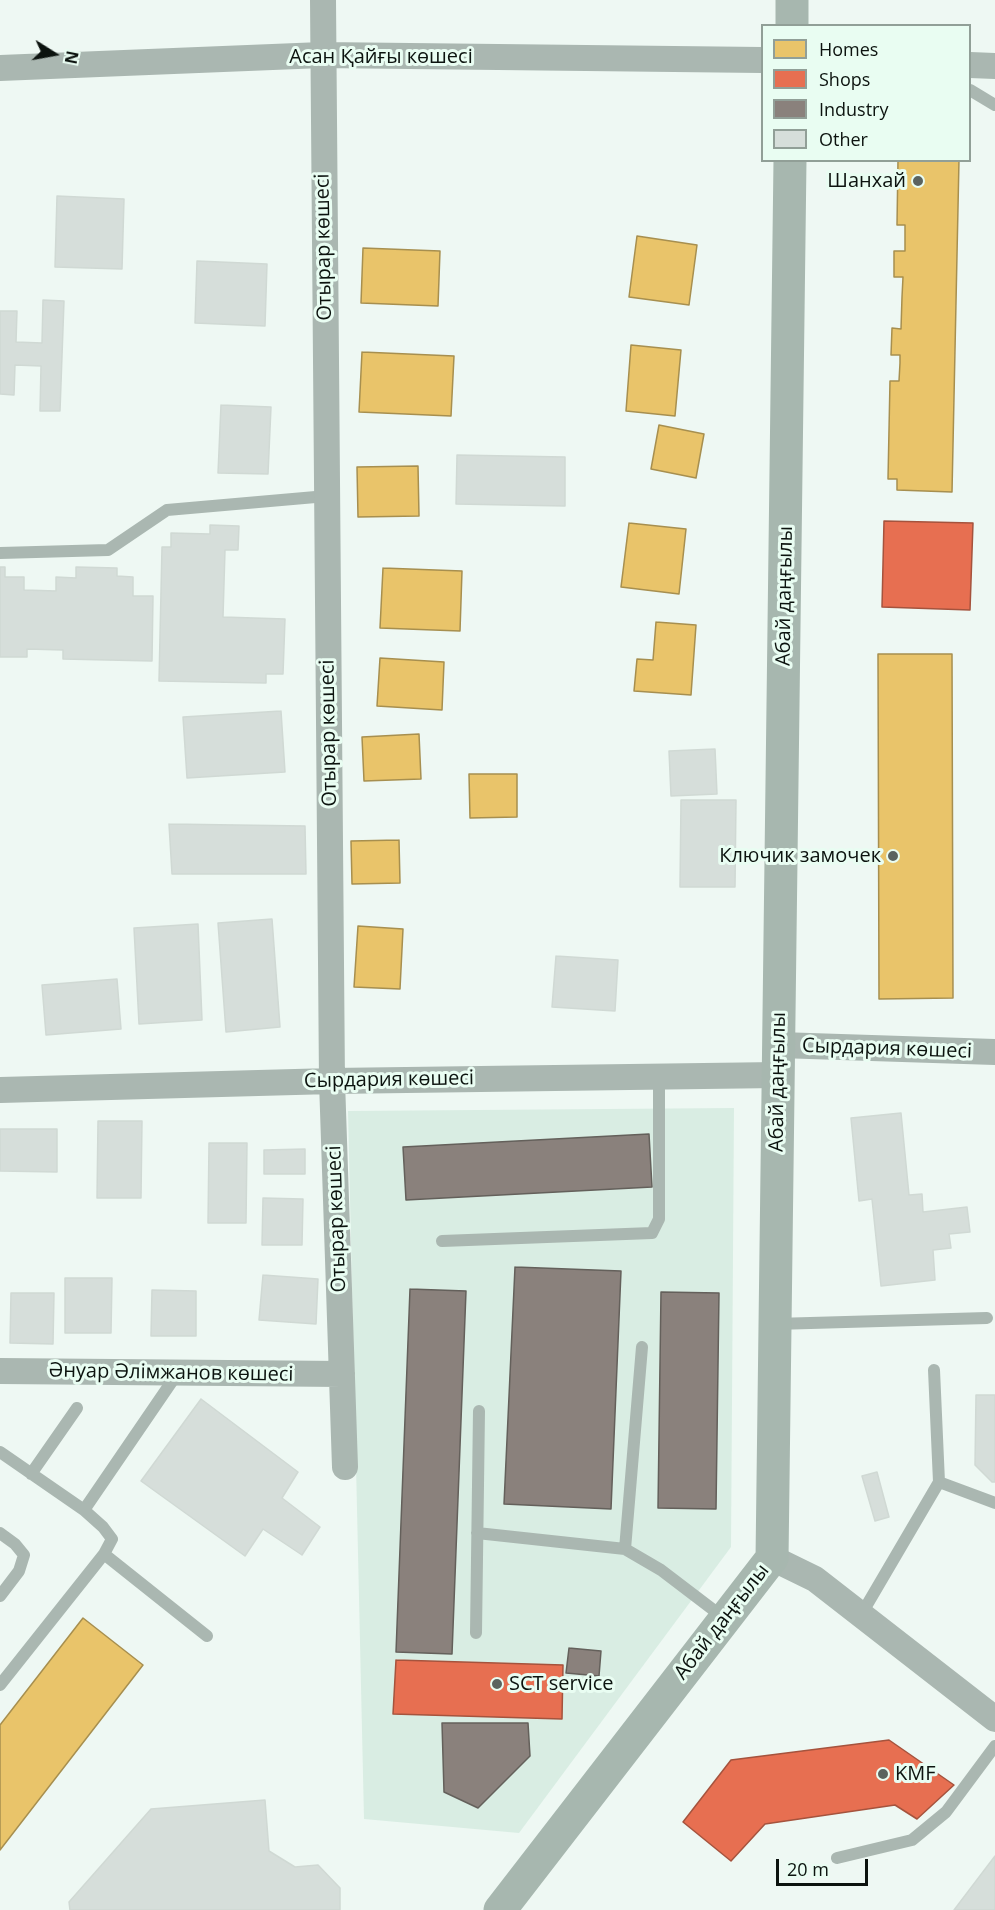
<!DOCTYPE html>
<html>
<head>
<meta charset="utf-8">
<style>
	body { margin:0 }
	#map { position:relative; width:995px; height:1910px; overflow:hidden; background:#eef8f3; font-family:"Open Sans",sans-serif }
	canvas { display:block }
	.legend { position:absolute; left:761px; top:24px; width:210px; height:138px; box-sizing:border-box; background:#e9fdf2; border:2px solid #919f97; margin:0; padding:8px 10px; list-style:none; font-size:18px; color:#0c130f }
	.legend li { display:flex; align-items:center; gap:12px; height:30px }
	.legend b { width:30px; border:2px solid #919f97 }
	.north { position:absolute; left:24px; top:24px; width:60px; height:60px; -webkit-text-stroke:4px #e9fdf2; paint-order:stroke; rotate:101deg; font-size:16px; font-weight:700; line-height:24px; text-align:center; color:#0c130f }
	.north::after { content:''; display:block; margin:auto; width:21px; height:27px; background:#0c130f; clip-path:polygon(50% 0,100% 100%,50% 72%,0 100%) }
	.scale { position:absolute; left:776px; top:1859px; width:92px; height:27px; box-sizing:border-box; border:3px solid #0c130f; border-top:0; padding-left:8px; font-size:18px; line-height:21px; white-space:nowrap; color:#0c130f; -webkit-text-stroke:4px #e9fdf2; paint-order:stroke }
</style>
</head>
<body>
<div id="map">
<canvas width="995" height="1910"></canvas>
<ul class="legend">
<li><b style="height:16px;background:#e9c46a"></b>Homes</li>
<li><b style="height:16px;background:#e76f51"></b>Shops</li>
<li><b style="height:16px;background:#8a817c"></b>Industry</li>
<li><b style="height:16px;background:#d6deda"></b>Other</li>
</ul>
<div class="north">N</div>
<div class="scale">20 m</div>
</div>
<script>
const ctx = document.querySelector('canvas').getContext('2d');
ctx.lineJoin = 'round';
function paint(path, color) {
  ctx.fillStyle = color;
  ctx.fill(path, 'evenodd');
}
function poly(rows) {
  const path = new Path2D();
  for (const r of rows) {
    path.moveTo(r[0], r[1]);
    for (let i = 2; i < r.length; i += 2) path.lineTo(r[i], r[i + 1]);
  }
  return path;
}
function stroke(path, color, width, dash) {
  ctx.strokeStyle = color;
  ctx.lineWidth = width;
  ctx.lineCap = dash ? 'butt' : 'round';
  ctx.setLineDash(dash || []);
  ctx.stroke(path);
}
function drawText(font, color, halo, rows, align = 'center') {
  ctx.font = font + ' "Open Sans",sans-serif';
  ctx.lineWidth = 6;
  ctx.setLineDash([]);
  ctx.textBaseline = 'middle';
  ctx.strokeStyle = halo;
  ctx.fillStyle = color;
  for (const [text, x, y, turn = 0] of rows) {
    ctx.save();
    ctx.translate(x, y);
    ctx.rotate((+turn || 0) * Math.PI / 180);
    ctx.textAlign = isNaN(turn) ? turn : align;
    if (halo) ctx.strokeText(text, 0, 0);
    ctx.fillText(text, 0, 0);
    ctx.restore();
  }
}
const built = poly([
	[734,1108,731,1547,519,1833,364,1819,348,1111]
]);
const homes = poly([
	[898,160,959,160,952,492,897,490,897,479,888,479,890,381,899,381,900,363,900,355,891,355,892,328,901,329,902,297,903,277,894,277,894,251,905,251,905,225,897,225,898,160],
	[637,236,697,245,689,305,629,297,637,236],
	[363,248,440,251,438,306,361,303,363,248],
	[631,345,681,350,675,416,626,411,631,345],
	[362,352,454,356,451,416,359,412,362,352],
	[659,425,704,434,696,478,651,469,659,425],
	[418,466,419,516,358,517,357,467,418,466],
	[629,523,686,529,679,594,621,587,629,523],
	[383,568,462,571,460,631,380,628,383,568],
	[656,622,696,625,691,695,634,691,637,659,653,660,656,622],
	[878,654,952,654,953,998,879,999,878,654],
	[380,658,444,662,442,710,377,706,380,658],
	[419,734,421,779,364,781,362,737,419,734],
	[469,774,517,774,517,817,470,818,469,774],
	[399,840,400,883,352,884,351,841,399,840],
	[358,926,403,929,400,989,354,987,358,926],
	[83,1618,143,1665,0,1850,0,1725,83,1618]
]);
const shops = poly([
	[884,521,973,523,970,610,882,607,884,521],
	[396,1660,563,1665,562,1719,393,1714,396,1660],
	[889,1740,954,1785,917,1819,895,1805,765,1824,731,1861,683,1822,731,1760,889,1740]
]);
const industry = poly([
	[649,1134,652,1187,406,1200,403,1147,649,1134],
	[515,1267,621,1271,611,1509,504,1504,515,1267],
	[410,1289,466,1291,452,1654,396,1652,410,1289],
	[661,1292,719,1293,716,1509,658,1508,661,1292],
	[569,1648,601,1651,599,1676,566,1673,569,1648],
	[442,1723,528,1723,530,1756,478,1808,444,1792,442,1723]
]);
const building = poly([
	[57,196,124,199,122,269,55,267,57,196],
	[197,261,267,264,265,326,195,323,197,261],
	[43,300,64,301,60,411,40,411,41,366,15,365,14,395,0,394,0,311,17,311,16,342,42,343,43,300],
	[221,405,271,407,268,474,218,473,221,405],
	[457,455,565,457,565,506,456,504,457,455],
	[210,525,239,526,238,550,225,550,223,617,285,619,283,674,266,674,266,683,159,681,162,547,171,547,171,533,210,534,210,525],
	[0,567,5,567,5,577,24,577,24,590,56,591,56,577,76,578,76,567,117,568,117,576,133,577,133,596,153,596,152,661,63,659,63,650,27,649,27,657,0,657,0,567],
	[281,711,285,772,187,778,183,717,281,711],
	[715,749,717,794,671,796,669,751,715,749],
	[681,800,736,800,735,887,680,887,681,800],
	[169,824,305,826,306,874,172,874,169,824],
	[272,919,280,1027,226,1032,218,923,272,919],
	[198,924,202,1020,139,1024,134,928,198,924],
	[556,956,618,960,615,1011,552,1007,556,956],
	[117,979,121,1029,46,1035,42,985,117,979],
	[901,1113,909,1195,922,1194,923,1212,967,1207,970,1232,949,1234,951,1248,933,1250,935,1280,881,1286,872,1199,859,1201,851,1118,901,1113],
	[98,1121,142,1121,141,1198,97,1198,98,1121],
	[0,1129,57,1129,57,1172,0,1171,0,1129],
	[209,1143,247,1143,246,1223,208,1223,209,1143],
	[305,1149,305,1174,264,1174,264,1150,305,1149],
	[263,1198,303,1199,302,1245,262,1245,263,1198],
	[263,1275,318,1279,316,1324,259,1320,263,1275],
	[65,1278,112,1278,111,1333,65,1333,65,1278],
	[152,1290,196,1291,196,1336,151,1336,152,1290],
	[11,1293,54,1293,53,1344,10,1343,11,1293],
	[976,1395,995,1395,995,1482,992,1482,975,1465,976,1395],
	[201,1399,298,1472,282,1498,320,1527,302,1555,263,1529,245,1556,141,1481,201,1399],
	[877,1472,889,1517,875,1521,862,1476,877,1472],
	[265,1800,269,1851,295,1867,318,1865,340,1888,340,1910,70,1910,69,1902,151,1809,265,1800],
	[995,1856,995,1910,954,1910,995,1856]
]);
const lane = poly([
	[970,90,995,105],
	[0,553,108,550,167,510,327,496],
	[442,1241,652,1233,659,1219,659,1077],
	[775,1324,987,1318],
	[934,1370,939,1482],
	[0,1452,84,1510,177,1374],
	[31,1474,77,1408],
	[0,1533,15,1544,24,1555,19,1571,0,1596],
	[477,1533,625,1549,661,1570,724,1618],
	[625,1549,642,1347],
	[104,1554,207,1636],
	[861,1615,939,1482,995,1503],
	[476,1633,479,1411],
	[0,1685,104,1554,112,1539,103,1527,84,1510],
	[837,1858,912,1840,946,1812,995,1746]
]);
const street = poly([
	[323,0,332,1081,345,1467],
	[970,65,995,66],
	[0,68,322,55,762,60],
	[779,1045,995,1052],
	[0,1090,332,1081,778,1075],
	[0,1371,342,1374],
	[772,1558,815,1579,995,1719]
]);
const secondary = poly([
	[792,26,792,0],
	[500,1910,772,1558,790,160]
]);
const markers = [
	[918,181,6,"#5b635f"],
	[893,856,6,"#5b635f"],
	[497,1684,6,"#5b635f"],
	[883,1774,6,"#5b635f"]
];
const streetNames = [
	["Асан Қайғы көшесі",381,57],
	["Отырар көшесі",324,247,-91],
	["Абай даңғылы",785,596,-89],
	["Отырар көшесі",329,733,-91],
	["Сырдария көшесі",887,1049,2],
	["Сырдария көшесі",389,1080,-1],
	["Абай даңғылы",778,1082,-89],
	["Отырар көшесі",337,1219,-92],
	["Әнуар Әлімжанов көшесі",171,1373,1],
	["Абай даңғылы",722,1622,-52]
];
const poiNames = [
	["Шанхай",906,181],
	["Ключик замочек",881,856],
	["SCT service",509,1684,"left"],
	["KMF",895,1774,"left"]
];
paint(built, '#d9ede3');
paint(homes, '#e9c46a');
stroke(homes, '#a78f4f', 1.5);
paint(shops, '#e76f51');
stroke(shops, '#a5533d', 1.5);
paint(industry, '#8a817c');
stroke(industry, '#64605b', 1.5);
paint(building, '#d6deda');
stroke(building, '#d0d9d4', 1.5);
stroke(lane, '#aab7b1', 12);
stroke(street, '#aab7b1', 26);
stroke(secondary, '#a7b7af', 33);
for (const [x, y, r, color] of markers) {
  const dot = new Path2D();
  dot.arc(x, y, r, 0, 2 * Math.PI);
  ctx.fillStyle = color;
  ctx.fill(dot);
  stroke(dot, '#e9fdf2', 2);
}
drawText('20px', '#0c130f', '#e9fdf2', streetNames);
drawText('20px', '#0c130f', '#e9fdf2', poiNames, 'right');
</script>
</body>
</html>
